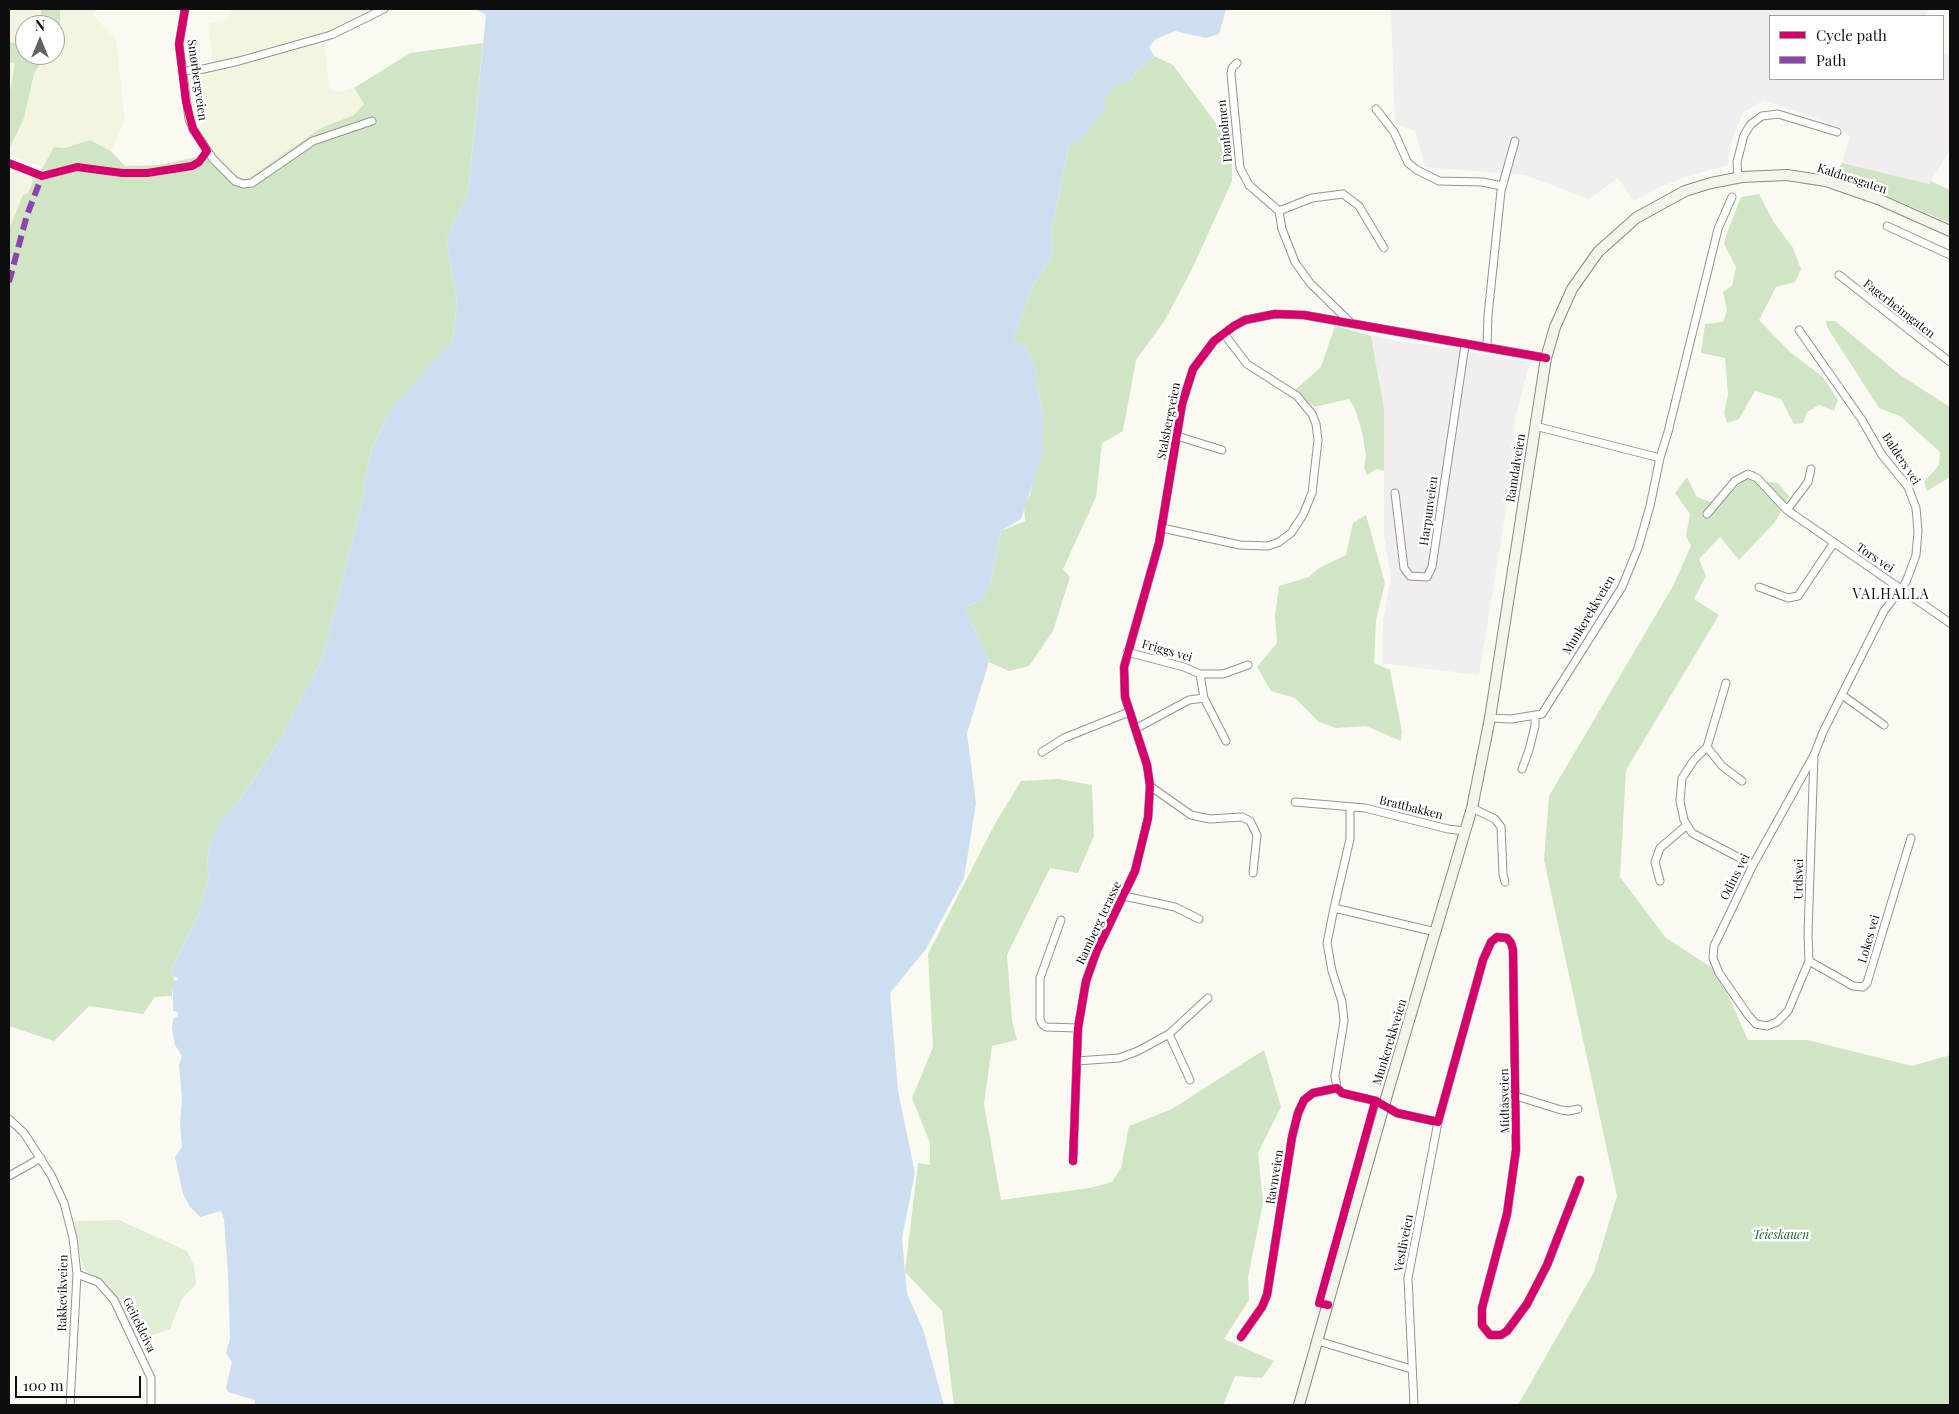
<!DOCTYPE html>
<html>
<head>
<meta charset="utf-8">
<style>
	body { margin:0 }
	#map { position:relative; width:1959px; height:1414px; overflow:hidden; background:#fafaf3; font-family:"Playfair Display",serif }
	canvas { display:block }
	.frame { position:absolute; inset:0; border:10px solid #0e0e0e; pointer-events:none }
	.legend { position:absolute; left:1769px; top:15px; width:175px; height:65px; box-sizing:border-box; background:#fff; border:1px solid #9f9f9f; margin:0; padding:6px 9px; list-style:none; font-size:15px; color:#0e0e0e }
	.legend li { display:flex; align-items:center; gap:10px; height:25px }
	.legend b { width:25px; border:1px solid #9f9f9f }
	.north { position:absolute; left:15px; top:15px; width:50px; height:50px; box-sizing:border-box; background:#fff; border:1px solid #9f9f9f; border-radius:50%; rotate:0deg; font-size:14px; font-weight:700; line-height:20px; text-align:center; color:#0e0e0e }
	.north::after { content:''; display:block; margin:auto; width:18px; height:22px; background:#61615e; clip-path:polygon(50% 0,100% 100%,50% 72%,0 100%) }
	.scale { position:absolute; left:15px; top:1376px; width:126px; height:22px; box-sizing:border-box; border:2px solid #0e0e0e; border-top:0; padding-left:6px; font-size:15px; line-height:18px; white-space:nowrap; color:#0e0e0e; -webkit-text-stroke:4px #fff; paint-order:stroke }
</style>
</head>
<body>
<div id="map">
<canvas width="1959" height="1414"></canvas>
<div class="frame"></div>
<ul class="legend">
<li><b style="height:6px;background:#d6006c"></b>Cycle path</li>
<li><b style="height:6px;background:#8e44ad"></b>Path</li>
</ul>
<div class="north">N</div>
<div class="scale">100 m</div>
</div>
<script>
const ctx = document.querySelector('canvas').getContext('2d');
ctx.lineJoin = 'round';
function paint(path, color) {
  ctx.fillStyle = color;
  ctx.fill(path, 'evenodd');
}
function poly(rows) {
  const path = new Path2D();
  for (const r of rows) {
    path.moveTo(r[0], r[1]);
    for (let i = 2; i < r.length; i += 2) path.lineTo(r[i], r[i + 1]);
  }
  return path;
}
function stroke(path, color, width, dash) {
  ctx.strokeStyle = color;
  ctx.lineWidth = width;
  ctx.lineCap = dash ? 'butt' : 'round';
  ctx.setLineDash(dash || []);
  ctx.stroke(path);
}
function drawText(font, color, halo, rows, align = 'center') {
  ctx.font = font + ' "Playfair Display",serif';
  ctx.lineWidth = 5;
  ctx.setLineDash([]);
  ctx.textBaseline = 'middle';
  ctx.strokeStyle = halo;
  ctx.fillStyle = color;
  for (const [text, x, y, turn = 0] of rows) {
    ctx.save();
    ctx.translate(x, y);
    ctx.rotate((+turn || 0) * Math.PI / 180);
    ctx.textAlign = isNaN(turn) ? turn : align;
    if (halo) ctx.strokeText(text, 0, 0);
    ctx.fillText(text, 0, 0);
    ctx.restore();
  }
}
const industrial = poly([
	[1391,9,1929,9,1925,16,1770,16,1770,79,1943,79,1943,53,1950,57,1950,150,1929,184,1842,163,1850,137,1839,127,1764,100,1743,113,1732,139,1728,165,1685,177,1658,188,1634,201,1618,178,1589,199,1525,175,1425,167,1415,131,1395,123],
	[1371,336,1530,362,1515,419,1511,479,1479,675,1382,663,1383,620,1391,578,1384,536,1384,409]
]);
const farmland = poly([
	[9,9,41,9,41,22,39,25,25,25,25,44,9,42],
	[60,9,96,9,94,16,116,39,125,120,111,151,90,140,65,148,54,147,43,167,9,155,9,150,24,118,34,74,45,55,55,55,55,37,60,28],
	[231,9,375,9,336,31,215,63,213,62,208,24,228,20],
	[324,40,329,88,337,92,354,88,365,104,354,115,321,128,246,180,230,173,203,139,194,120,188,78],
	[9,62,15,62,9,97],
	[9,166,36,175,28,193,23,195,9,229]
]);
const green = poly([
	[119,1220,187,1251,194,1265,196,1284,182,1299,170,1329,138,1340,116,1299,107,1287,85,1270,81,1261,74,1221]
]);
const forest = poly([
	[41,9,60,9,60,28,55,37,55,25,39,25,41,22],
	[9,42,25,44,25,55,45,55,34,74,24,118,9,150,9,97,15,63,9,62],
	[483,43,468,193,446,239,457,300,453,340,391,408,371,450,360,510,322,659,278,743,210,842,207,864,209,874,207,884,198,915,171,970,174,976,172,996,155,997,143,1014,89,1006,54,1041,9,1026,9,229,23,195,28,193,36,175,43,167,54,147,65,148,90,140,111,151,125,166,160,165,214,153,230,173,246,180,321,128,354,115,364,104,354,88,410,53],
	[1154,56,1173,65,1232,145,1232,181,1193,267,1165,320,1136,360,1123,431,1102,443,1096,497,1063,569,1070,577,1053,631,1029,666,1009,671,989,662,965,607,982,600,990,586,1001,531,1025,521,1024,506,1030,495,1034,477,1043,416,1037,385,1037,374,1026,347,1013,339,1032,288,1053,255,1051,234,1070,141,1116,84,1127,84,1136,72],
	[1842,163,1929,184,1931,181,1950,190,1950,223,1835,174],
	[1759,194,1773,221,1793,248,1801,269,1795,282,1776,287,1759,320,1789,351,1823,377,1838,400,1834,411,1819,405,1807,412,1803,423,1794,424,1781,399,1755,391,1739,419,1727,423,1724,413,1728,395,1725,358,1701,353,1705,324,1723,322,1727,311,1723,292,1732,286,1736,267,1724,244,1727,233,1741,197],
	[1826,321,1835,321,1900,375,1950,407,1950,477,1927,491,1924,482,1939,465,1940,452,1900,416,1879,408,1827,327],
	[1335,326,1371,336,1384,409,1384,471,1376,469,1367,475,1364,468,1366,455,1362,432,1355,409,1349,399,1314,407,1295,390,1321,367],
	[1754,470,1763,481,1778,483,1789,496,1775,522,1739,560,1720,537,1699,559,1706,576,1694,599,1719,615,1626,770,1620,877,1666,938,1717,971,1748,1040,1807,1040,1912,1066,1950,1055,1950,1405,1518,1405,1594,1272,1617,1196,1544,860,1549,796,1673,586,1691,546,1686,536,1690,514,1675,493,1687,477,1697,497,1719,505],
	[1366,515,1385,583,1376,620,1374,663,1390,670,1402,732,1401,741,1366,726,1336,728,1319,722,1295,698,1271,691,1257,667,1277,643,1275,616,1279,586,1309,577,1319,568,1346,555,1353,523],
	[1059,779,1092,785,1094,836,1078,873,1050,868,1007,955,1012,1020,1017,1040,992,1046,984,1104,1001,1200,1090,1188,1112,1182,1121,1168,1129,1126,1172,1109,1264,1050,1281,1107,1258,1153,1263,1203,1248,1277,1249,1300,1224,1339,1274,1361,1262,1378,1235,1376,1223,1405,954,1405,942,1311,905,1272,918,1163,930,1165,930,1143,912,1098,933,1047,928,954,996,822,1021,781]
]);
const water = poly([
	[476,9,1226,9,1219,34,1206,38,1175,31,1156,39,1149,47,1154,56,1136,72,1127,84,1116,84,1105,100,1105,110,1078,143,1070,141,1051,234,1053,255,1032,288,1013,339,1026,347,1037,374,1037,385,1043,416,1043,452,1021,519,1001,531,990,586,982,600,965,607,989,662,967,733,976,803,964,878,926,949,890,993,898,1091,915,1173,902,1238,907,1294,923,1329,944,1405,254,1405,255,1400,228,1392,226,1388,232,1362,226,1353,230,1339,228,1274,224,1219,221,1211,200,1217,190,1207,183,1194,175,1157,182,1147,180,1123,182,1099,179,1065,182,1056,175,1045,172,1029,173,1019,178,1016,178,1012,173,1011,173,981,179,979,174,976,171,970,198,915,207,884,209,874,207,864,210,842,221,820,237,803,278,743,322,659,360,510,371,450,391,408,453,340,457,300,446,239,468,193,486,15]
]);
const street = poly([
	[185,9,179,44,189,119,193,129,213,159,235,181,243,184,252,183,313,141,372,121],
	[1237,63,1232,68,1231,74,1240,168,1249,185,1279,211],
	[182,71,199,70,239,61,331,35,384,9],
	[1376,109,1394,132,1408,163,1417,170,1439,181,1482,182,1502,186],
	[1738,177,1737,162,1744,135,1751,124,1762,116,1778,114,1837,132],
	[1887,226,1950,255],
	[1839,275,1950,362],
	[1351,323,1310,283,1295,262,1282,229,1279,211,1312,198,1343,194,1359,206,1384,248],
	[1799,330,1862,420,1882,455,1908,487,1916,508,1918,531,1916,555,1906,582,1884,611,1823,732,1814,755,1753,865,1714,946,1713,958,1719,973,1748,1015,1756,1024,1767,1026,1777,1022,1788,1011,1809,961,1808,934,1814,755],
	[1487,348,1488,315,1501,191,1515,141],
	[1535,426,1660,458],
	[1177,436,1222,450],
	[1811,469,1808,482,1787,510,1950,623],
	[1395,493,1404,568,1410,576,1427,577,1432,567,1465,345],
	[1707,514,1735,481,1748,474,1757,478,1787,510],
	[1162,528,1240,545,1268,546,1279,542,1291,533,1303,515,1312,493,1318,440,1316,424,1312,414,1297,396,1247,364,1224,334],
	[1759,587,1788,598,1798,596,1833,544],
	[1127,652,1184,667,1200,674,1223,674,1248,665],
	[1200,674,1204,698,1226,741],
	[1726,683,1707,747,1694,760,1682,778,1680,801,1684,820,1692,833,1753,865],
	[1842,695,1884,725],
	[1490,718,1511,719,1542,714,1622,587,1638,548,1650,506,1660,458,1668,432,1718,229,1732,197],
	[1135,729,1189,700,1204,698],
	[1707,747,1722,766,1742,781],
	[1042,752,1064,738,1129,712],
	[1522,769,1529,750,1535,726,1535,716],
	[1150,786,1191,815,1210,819,1242,817,1250,821,1257,835,1253,873],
	[1295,802,1365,808,1448,829,1465,831],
	[1472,808,1495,819,1501,827,1503,874,1505,882],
	[1660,881,1655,862,1660,848,1687,825],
	[1124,896,1175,907,1199,919],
	[1334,908,1350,839,1350,807],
	[1061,920,1040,978,1040,1019,1042,1024,1046,1027,1078,1028],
	[1809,961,1853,986,1863,987,1867,983,1911,838],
	[1169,1034,1190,1080],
	[1077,1061,1119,1058,1138,1051,1169,1034,1208,998],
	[1337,1088,1335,1076,1344,1021,1342,1002,1332,971,1327,943,1334,908,1436,932],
	[1516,1096,1561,1110,1569,1111,1578,1109],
	[9,1119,24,1133,51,1175,64,1203,73,1238,77,1274,70,1405],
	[1073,1161,1078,1028,1086,981,1097,950,1135,871,1148,818,1150,786,1147,765,1125,697,1124,667,1159,543,1182,404,1193,369,1214,341,1234,326,1245,320,1275,314,1304,315,1546,358],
	[9,1176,41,1158],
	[77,1274,98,1282,114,1300,151,1378,151,1405],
	[1241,1337,1262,1307,1267,1295,1292,1137,1298,1113,1304,1100,1313,1093,1337,1088,1342,1093,1376,1101,1397,1113,1438,1122,1483,960,1491,942,1497,937,1507,938,1511,943,1513,950,1516,1150,1507,1214,1482,1308,1482,1325,1490,1335,1501,1335,1507,1331,1527,1304,1547,1265,1580,1180],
	[1318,1341,1411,1369],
	[1414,1405,1408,1278,1438,1122]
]);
const secondary = poly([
	[1299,1405,1389,1088,1472,808,1490,718,1546,358,1555,327,1572,289,1598,252,1636,218,1685,191,1711,183,1742,177,1787,175,1826,181,1878,199,1950,231]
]);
const quiet = poly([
	[9,282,27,215,42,176]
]);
const cycleway = poly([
	[9,163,42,176,77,167,122,173,147,173,192,166,199,162,207,151,193,129,186,102,179,44,185,9],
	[1073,1161,1078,1028,1086,981,1097,950,1135,871,1148,818,1150,786,1147,765,1125,697,1124,667,1159,543,1182,404,1193,369,1214,341,1234,326,1245,320,1275,314,1304,315,1546,358],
	[1328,1305,1319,1303,1374,1105],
	[1241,1337,1262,1307,1267,1295,1292,1137,1298,1113,1304,1100,1313,1093,1337,1088,1342,1093,1376,1101,1397,1113,1438,1122,1483,960,1491,942,1497,937,1507,938,1511,943,1513,950,1516,1150,1507,1214,1482,1308,1482,1325,1490,1335,1501,1335,1507,1331,1527,1304,1547,1265,1580,1180]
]);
const streetNames = [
	["Smørbergveien",197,80,82],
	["Danholmen",1225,131,-96],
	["Kaldnesgaten",1852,179,18],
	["Fagerheimgaten",1899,309,38],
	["Stalsbergveien",1169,421,-79],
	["Balders vei",1901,459,57],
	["Ramdalveien",1516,468,-81],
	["Harpunveien",1429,511,-82],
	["Tors vei",1875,558,34],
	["Munkerekkveien",1589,615,-59],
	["Friggs vei",1167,651,16],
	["Brattbakken",1411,808,14],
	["Odins vei",1735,877,-63],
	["Urdsvei",1799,879,-89],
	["Ramberg terasse",1099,923,-65],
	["Lokes vei",1869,939,-74],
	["Munkerekkveien",1390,1042,-73],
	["Midtåsveien",1505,1101,-91],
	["Ravnveien",1275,1177,-81],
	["Vestliveien",1404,1243,-79],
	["Rakkevikveien",63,1293,-89],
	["Geitekleiva",139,1325,64]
];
const parkNames = [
	["Teieskauen",1781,1235]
];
const neighbourhoodNames = [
	["VALHALLA",1891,595]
];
paint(industrial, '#f2edef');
paint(farmland, '#f4f5e1');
paint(green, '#e0eed5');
paint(forest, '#d0e5c4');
paint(water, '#cddef1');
stroke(street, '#949491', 9);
stroke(secondary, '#8b8b88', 12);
stroke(street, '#fefefd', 7);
stroke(secondary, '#f3f4ea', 10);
stroke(quiet, '#8e44ad', 6, [12, 6]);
stroke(cycleway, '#d6006c', 8);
drawText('12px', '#0e0e0e', '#fff', streetNames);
drawText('italic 12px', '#275f24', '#fff', parkNames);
ctx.letterSpacing = '1px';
drawText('14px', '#0e0e0e', '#fff', neighbourhoodNames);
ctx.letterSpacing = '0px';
</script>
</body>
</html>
